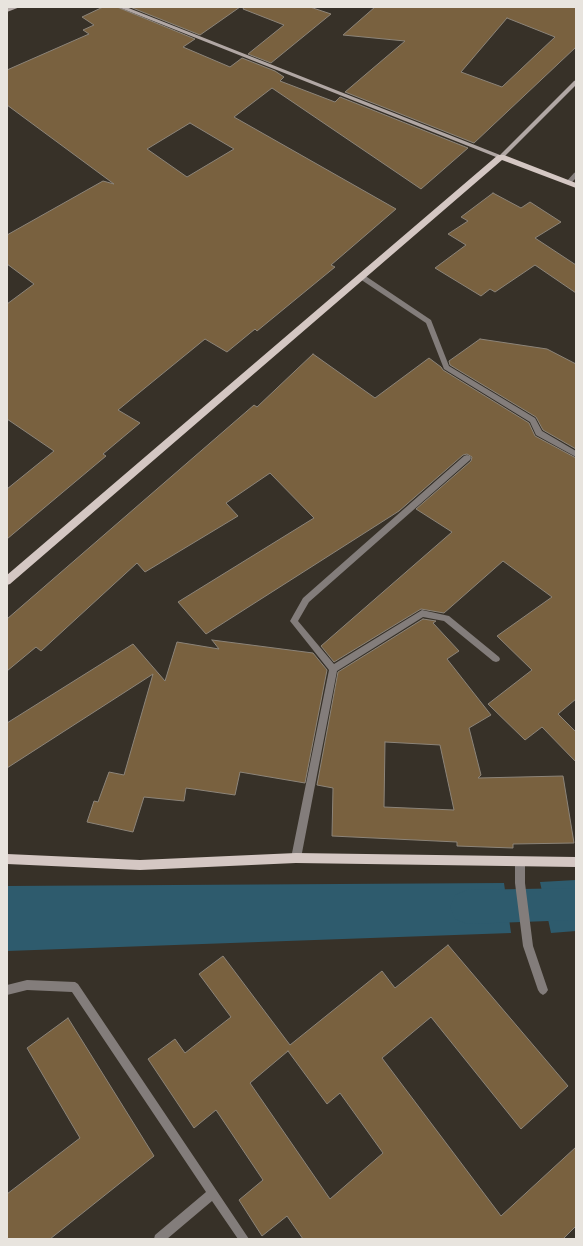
<!DOCTYPE html>
<html>
<head>
<meta charset="utf-8">
<style>
	body { margin:0 }
	#map { position:relative; width:583px; height:1246px; overflow:hidden; background:#373128; font-family:"DejaVu Sans",sans-serif }
	canvas { display:block }
	.frame { position:absolute; inset:0; border:8px solid #e8e4de; pointer-events:none }
</style>
</head>
<body>
<div id="map">
<canvas width="583" height="1246"></canvas>
<div class="frame"></div>
</div>
<script>
const ctx = document.querySelector('canvas').getContext('2d');
ctx.lineJoin = 'round';
function paint(path, color) {
  ctx.fillStyle = color;
  ctx.fill(path, 'evenodd');
}
function poly(rows) {
  const path = new Path2D();
  for (const r of rows) {
    path.moveTo(r[0], r[1]);
    for (let i = 2; i < r.length; i += 2) path.lineTo(r[i], r[i + 1]);
  }
  return path;
}
function stroke(path, color, width, dash) {
  ctx.strokeStyle = color;
  ctx.lineWidth = width;
  ctx.lineCap = dash ? 'butt' : 'round';
  ctx.setLineDash(dash || []);
  ctx.stroke(path);
}
const water = poly([
	[576,880,576,931,551,933,540,882],
	[504,883,511,933,7,951,7,886]
]);
const canal = poly([
	[576,888,576,920,467,924,455,919,450,907,455,895,467,890,576,888]
]);
const building = poly([
	[103,7,117,7,195,39,183,47,230,67,242,58,275,71,284,77,280,81,335,102,340,97,468,148,421,189,272,88,234,117,396,209,331,265,335,267,257,331,255,329,227,352,205,339,118,410,140,423,103,454,106,456,7,539,7,489,54,451,7,419,7,304,34,284,7,264,7,235,103,181,114,184,7,105,7,70,89,34,83,30,94,25,82,17,103,7],
	[190,123,234,149,187,177,147,149,190,123],
	[130,7,240,7,200,35,130,7],
	[244,7,310,7,331,14,271,63,248,54,284,25,243,9,244,7],
	[375,7,576,7,576,47,474,143,345,92,405,41,343,35,375,7],
	[507,18,555,37,502,87,461,72,507,18],
	[493,193,521,208,530,202,561,222,535,238,576,265,576,293,535,265,495,292,490,289,481,296,435,268,466,245,448,234,468,221,461,217,493,193],
	[480,339,547,349,576,364,576,449,543,430,536,417,450,365,449,361,480,339],
	[313,354,375,398,429,358,441,367,443,370,529,423,535,436,576,458,576,699,558,714,576,732,576,762,542,727,525,740,488,704,532,670,497,636,552,597,503,561,444,613,421,609,334,662,321,646,452,532,416,509,471,461,472,457,467,454,463,455,399,511,206,634,178,602,314,518,270,473,226,503,238,516,145,572,137,563,41,651,36,647,7,671,7,619,254,405,257,407,313,354],
	[423,619,436,621,433,623,459,651,447,659,491,715,469,728,481,775,478,778,563,776,574,843,513,844,513,848,457,846,457,842,332,836,333,788,317,785,338,672,423,619],
	[385,742,440,745,454,810,384,807,385,742],
	[212,640,313,653,327,670,305,783,240,772,235,795,186,788,184,801,144,797,133,832,87,822,94,801,98,802,109,772,124,775,153,674,7,768,7,723,133,644,165,681,177,642,219,649,212,640],
	[448,945,568,1086,521,1129,431,1017,382,1058,501,1216,576,1147,576,1226,563,1239,303,1239,287,1216,262,1236,239,1200,263,1180,216,1110,194,1128,148,1059,175,1039,185,1053,231,1017,199,974,223,956,290,1045,382,971,395,988,448,945],
	[288,1051,327,1104,340,1093,383,1153,330,1199,250,1083,288,1051],
	[68,1018,154,1156,50,1239,7,1239,7,1194,80,1138,27,1048,68,1018]
]);
const lane = poly([
	[520,858,523,859,525,862,525,883,533,946,548,990,546,993,543,995,540,993,538,990,523,946,515,883,515,862,517,859,520,858]
]);
const street = poly([
	[576,172,576,178,570,184,566,184,566,182,574,173,576,172],
	[360,275,364,275,431,320,449,366,535,418,542,431,576,451,576,457,536,435,530,422,444,369,426,323,360,279,360,275],
	[467,455,470,456,471,458,470,460,309,602,298,621,334,664,422,610,449,616,499,657,500,659,499,661,496,662,493,661,444,621,423,617,337,671,301,858,299,861,296,862,293,861,291,858,329,670,290,621,303,598,464,456,467,455],
	[27,980,75,982,78,984,249,1239,238,1239,212,1201,167,1239,154,1239,155,1235,206,1192,72,992,27,990,7,995,7,985,27,980]
]);
const secondary = poly([
	[12,7,20,7,7,12,7,8,12,7],
	[118,7,126,7,500,155,574,81,576,80,576,85,503,158,501,159,118,7]
]);
const primary = poly([
	[498,155,504,155,576,183,576,188,502,160,10,584,7,585,7,575,498,155],
	[296,853,576,857,576,867,296,863,140,870,7,864,7,854,140,860,296,853]
]);
paint(water, '#2e5b6d');
paint(canal, '#2e5b6d');
paint(building, '#79613f');
stroke(building, '#8c8479', 1);
paint(lane, '#837d7b');
paint(street, '#837d7b');
paint(secondary, '#b1a7a4');
paint(primary, '#d4c7c3');
</script>
</body>
</html>
